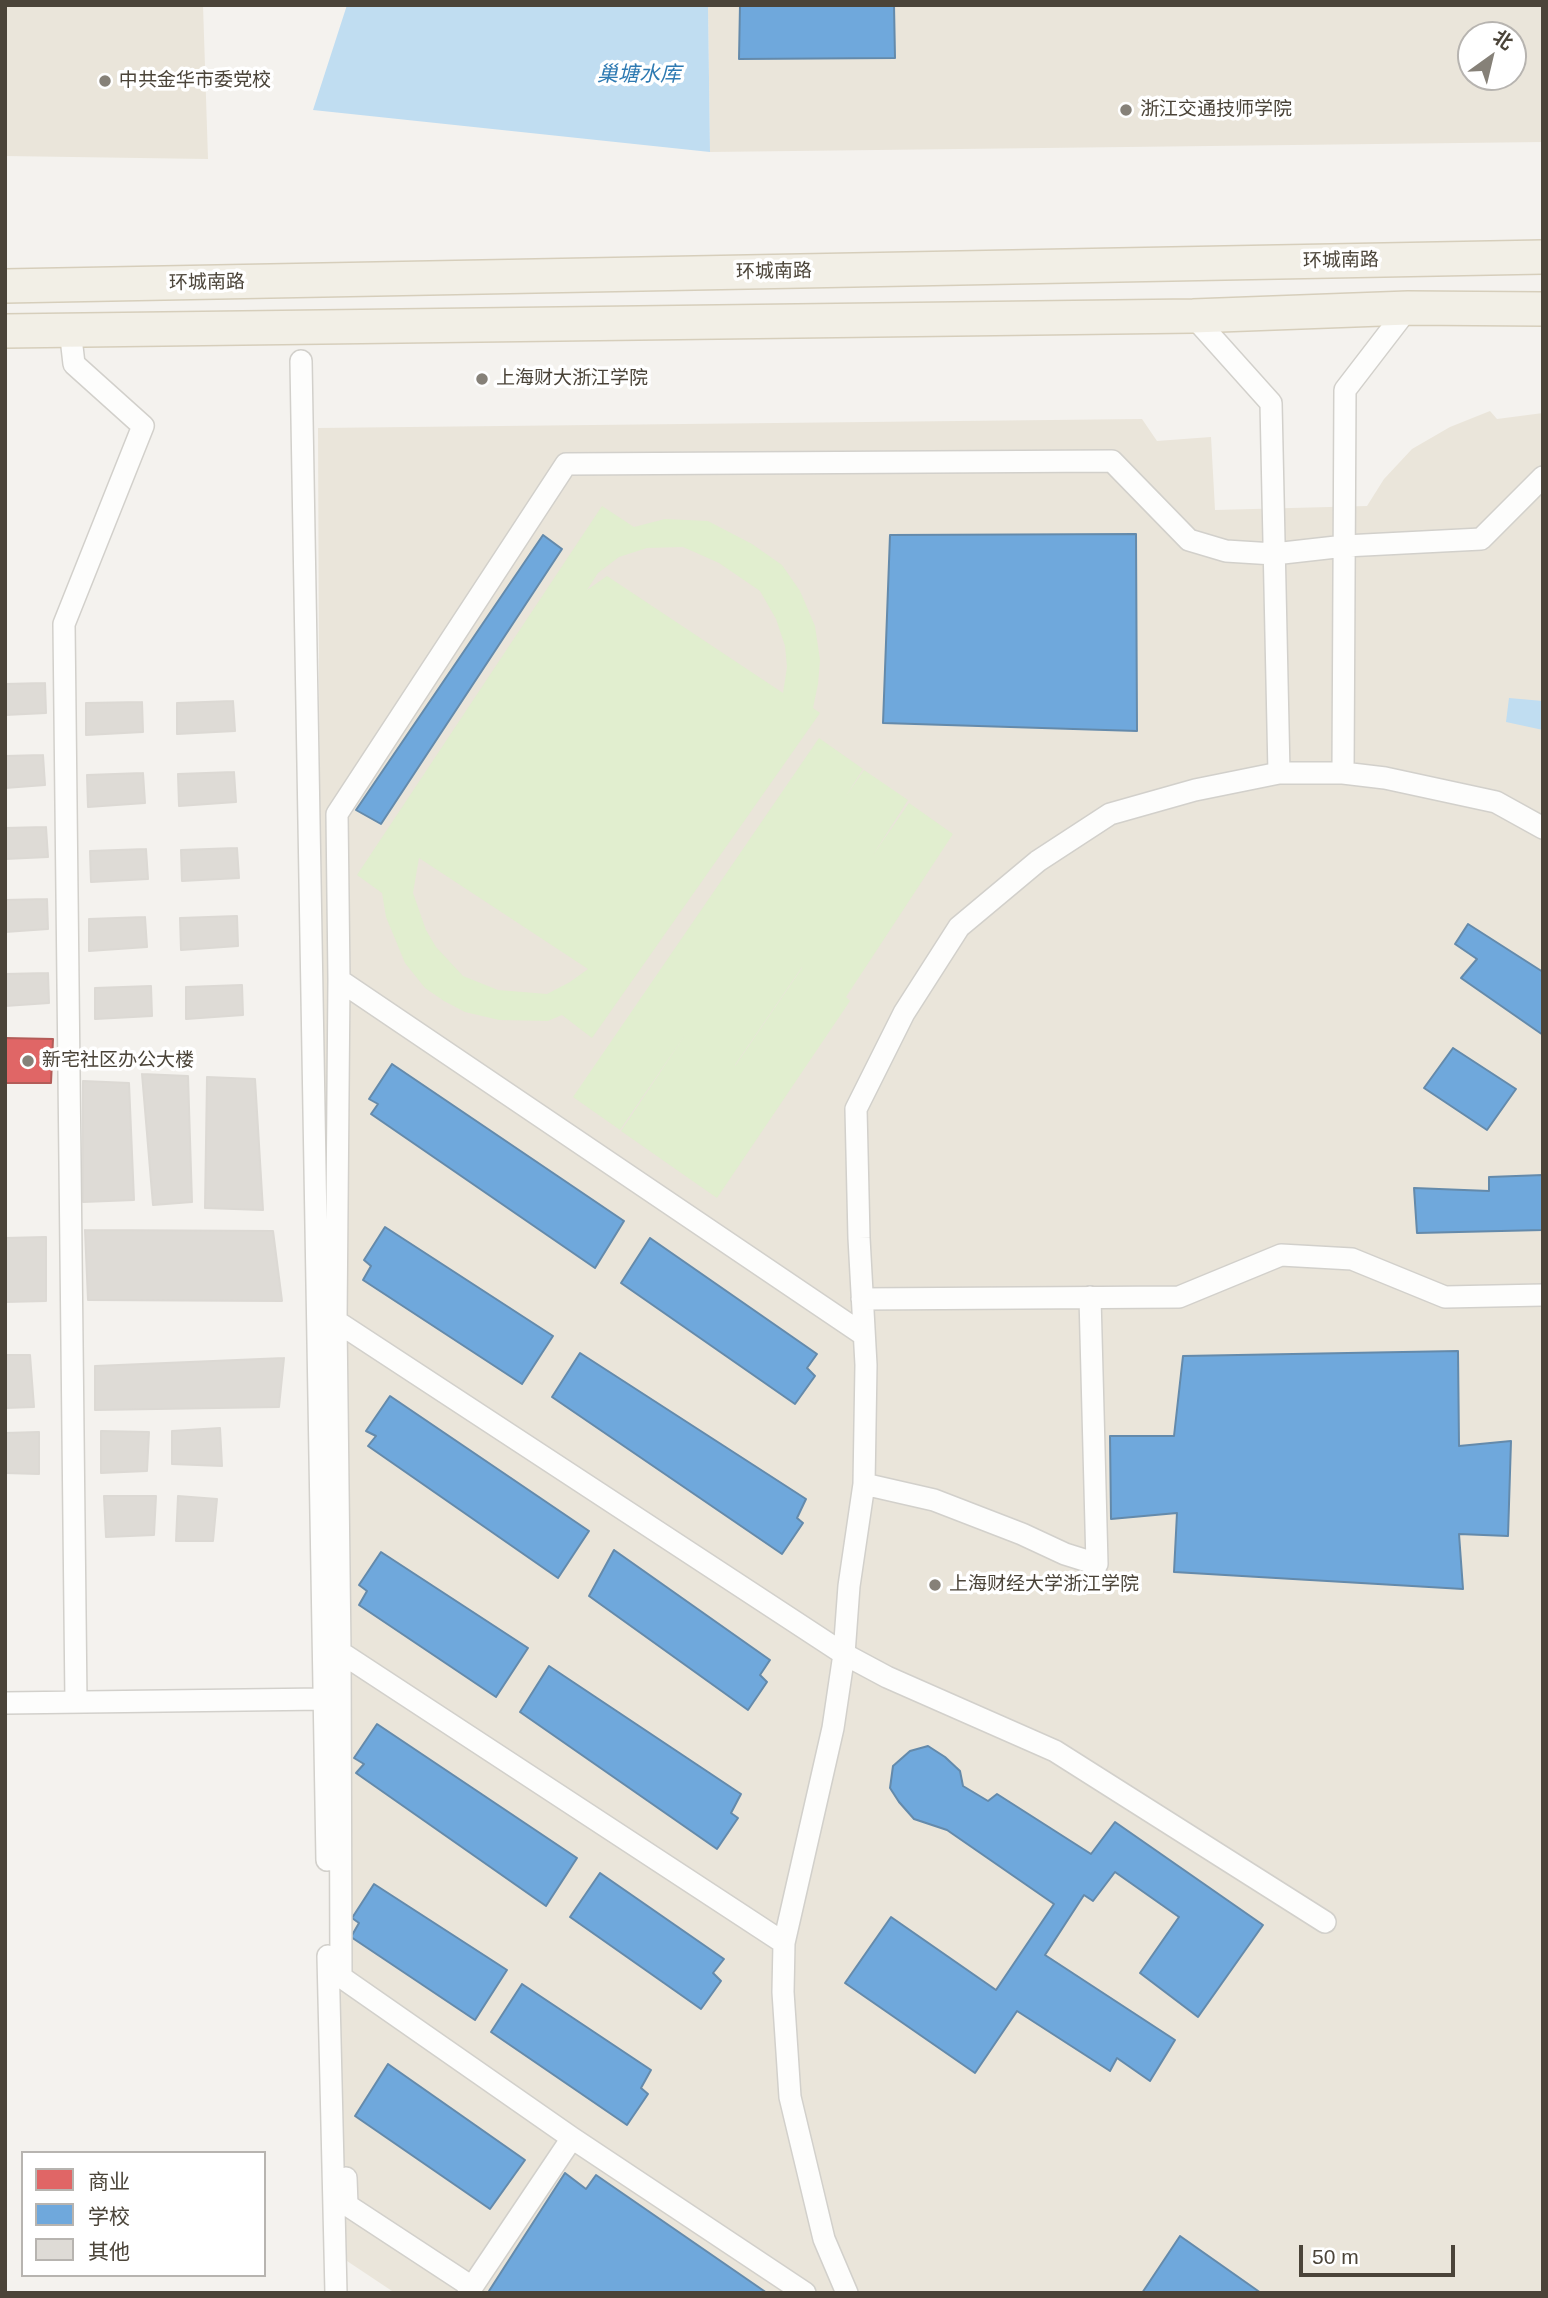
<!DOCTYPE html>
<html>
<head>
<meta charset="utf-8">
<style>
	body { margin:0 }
	#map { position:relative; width:1548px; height:2298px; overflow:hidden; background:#f4f2ee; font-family:Arial,"Noto Sans SC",sans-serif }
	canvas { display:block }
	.frame { position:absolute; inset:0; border:7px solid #4b4439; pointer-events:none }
	.legend { position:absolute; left:21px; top:2151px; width:245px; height:126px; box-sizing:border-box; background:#fff; border:2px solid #b7b4b0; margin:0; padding:9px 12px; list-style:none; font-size:21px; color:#4b4439 }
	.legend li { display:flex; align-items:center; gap:14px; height:35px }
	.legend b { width:35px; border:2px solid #b7b4b0 }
	.north { position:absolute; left:1457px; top:21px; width:70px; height:70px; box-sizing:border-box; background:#fff; border:2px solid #b7b4b0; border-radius:50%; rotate:34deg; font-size:19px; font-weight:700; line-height:28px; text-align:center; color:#4b4439 }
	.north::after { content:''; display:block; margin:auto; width:24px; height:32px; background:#868178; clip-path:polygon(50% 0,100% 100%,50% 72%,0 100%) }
	.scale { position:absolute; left:1299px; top:2245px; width:156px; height:32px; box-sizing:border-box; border:4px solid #4b4439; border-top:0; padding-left:9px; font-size:21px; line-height:24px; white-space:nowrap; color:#4b4439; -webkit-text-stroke:5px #fff; paint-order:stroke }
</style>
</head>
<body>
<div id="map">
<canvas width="1548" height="2298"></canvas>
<div class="frame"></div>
<ul class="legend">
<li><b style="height:19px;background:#e06666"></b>商业</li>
<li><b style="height:19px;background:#6fa8dc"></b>学校</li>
<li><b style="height:19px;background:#dedbd6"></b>其他</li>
</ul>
<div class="north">北</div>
<div class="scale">50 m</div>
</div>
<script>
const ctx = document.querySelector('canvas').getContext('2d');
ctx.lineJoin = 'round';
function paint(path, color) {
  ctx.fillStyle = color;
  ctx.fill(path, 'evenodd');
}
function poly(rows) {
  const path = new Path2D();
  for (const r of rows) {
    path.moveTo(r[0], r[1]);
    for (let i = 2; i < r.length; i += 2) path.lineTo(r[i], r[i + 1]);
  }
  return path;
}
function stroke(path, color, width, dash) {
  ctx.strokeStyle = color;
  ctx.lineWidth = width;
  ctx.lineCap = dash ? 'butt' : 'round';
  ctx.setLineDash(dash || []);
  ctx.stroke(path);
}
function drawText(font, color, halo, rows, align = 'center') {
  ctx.font = font + ' Arial,"Noto Sans SC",sans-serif';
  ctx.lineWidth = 7;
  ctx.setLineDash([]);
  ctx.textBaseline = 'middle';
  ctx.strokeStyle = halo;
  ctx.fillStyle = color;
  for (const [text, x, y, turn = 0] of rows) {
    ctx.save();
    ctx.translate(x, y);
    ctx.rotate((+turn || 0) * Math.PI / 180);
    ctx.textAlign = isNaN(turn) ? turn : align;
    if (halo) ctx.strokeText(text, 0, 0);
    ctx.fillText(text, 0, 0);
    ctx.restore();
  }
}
const education = poly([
	[5,5,203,5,208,159,5,156],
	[708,5,1543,5,1543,142,710,152],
	[1471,35,1513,35,1513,77,1471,77],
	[1490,411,1497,419,1543,413,1543,2293,395,2293,335,2253,320,916,318,428,1142,419,1157,441,1211,437,1215,510,1367,506,1384,479,1412,449,1450,427]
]);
const green = poly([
	[602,506,634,527,665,519,708,521,752,544,782,565,800,591,815,626,820,660,818,684,813,708,820,713,592,1038,562,1015,548,1021,499,1020,465,1012,444,1001,425,988,405,963,386,917,382,893,357,875],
	[683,547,719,563,760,591,776,619,785,646,787,667,783,693,607,576,587,590,598,573,619,557,647,548],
	[419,858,588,969,570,982,547,994,498,990,463,976,436,947,426,930,413,893],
	[819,738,863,769,846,796,864,770,908,800,873,855,909,803,953,834,846,997,850,1001,717,1198,621,1131,687,1032,620,1130,573,1097],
	[802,967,802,968,735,1066,735,1065]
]);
const water = poly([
	[347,5,708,5,710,152,313,110],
	[1509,698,1543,701,1543,730,1506,722]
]);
const shops = poly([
	[5,1038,53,1039,51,1083,5,1083,5,1038]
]);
const schools = poly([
	[740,5,894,5,895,58,739,59,740,5],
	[1136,534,1137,731,883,723,890,535,1136,534],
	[543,535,562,549,381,824,356,810,543,535],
	[1468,924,1543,972,1543,1035,1461,978,1477,959,1455,944,1468,924],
	[1453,1048,1516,1089,1487,1130,1424,1088,1453,1048],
	[392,1064,624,1221,595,1268,371,1114,378,1104,369,1099,392,1064],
	[1543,1175,1543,1230,1417,1233,1414,1188,1489,1191,1489,1177,1543,1175],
	[385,1227,553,1336,522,1384,363,1280,371,1266,364,1260,385,1227],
	[650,1238,817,1354,807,1368,815,1376,795,1404,621,1283,650,1238],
	[1458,1351,1459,1446,1511,1441,1508,1536,1459,1534,1463,1589,1174,1572,1177,1513,1111,1519,1110,1436,1174,1436,1183,1356,1458,1351],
	[580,1353,806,1499,797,1518,803,1523,782,1554,552,1397,580,1353],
	[390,1396,589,1531,558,1578,368,1446,376,1436,366,1431,390,1396],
	[614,1550,770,1660,760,1675,767,1682,748,1710,589,1596,614,1550],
	[381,1552,528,1648,496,1697,359,1605,367,1591,359,1585,381,1552],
	[549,1666,741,1794,731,1813,738,1818,717,1849,520,1712,549,1666],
	[377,1724,577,1858,546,1906,356,1773,364,1764,354,1758,377,1724],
	[928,1746,945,1757,960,1771,963,1786,988,1801,997,1794,1091,1854,1115,1822,1263,1925,1198,2017,1140,1973,1179,1917,1115,1872,1093,1901,1084,1895,1045,1955,1175,2040,1150,2081,1117,2058,1110,2071,1017,2011,975,2073,845,1983,891,1917,996,1990,1054,1904,947,1830,914,1819,899,1802,890,1788,893,1766,910,1751,928,1746],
	[600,1873,724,1959,713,1973,721,1981,701,2009,570,1917,600,1873],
	[374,1884,507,1970,475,2020,351,1937,359,1923,352,1918,374,1884],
	[522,1984,651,2070,641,2088,648,2094,627,2125,491,2032,522,1984],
	[388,2064,525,2160,490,2209,355,2116,388,2064],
	[565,2173,586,2189,596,2175,767,2293,492,2293,489,2291,565,2173],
	[1180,2236,1261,2293,1142,2293,1180,2236]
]);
const building = poly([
	[45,683,46,713,5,715,5,684,45,683],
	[233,701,235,731,177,734,177,703,233,701],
	[142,702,143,732,86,735,86,703,142,702],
	[43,755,45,785,5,788,5,756,43,755],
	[234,772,236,802,179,806,178,774,234,772],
	[143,773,145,803,88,807,87,775,143,773],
	[46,827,48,857,5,859,5,828,46,827],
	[237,848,239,878,182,881,181,850,237,848],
	[146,849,148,879,91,882,90,851,146,849],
	[47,899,48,929,5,932,5,900,47,899],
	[237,916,238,946,181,950,180,918,237,916],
	[145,917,147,947,89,951,89,919,145,917],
	[48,973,49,1003,5,1006,5,974,48,973],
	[242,985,243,1015,186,1019,186,987,242,985],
	[151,986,152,1016,95,1019,95,988,151,986],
	[142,1074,188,1076,192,1202,153,1205,142,1074],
	[207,1077,255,1079,263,1210,205,1208,207,1077],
	[83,1081,129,1083,134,1200,83,1202,83,1081],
	[85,1230,273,1231,282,1301,88,1300,85,1230],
	[46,1237,46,1301,5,1302,5,1238,46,1237],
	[5,1355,30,1355,34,1407,5,1408,5,1355],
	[284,1358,279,1407,95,1410,95,1366,284,1358],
	[220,1428,222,1466,172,1464,172,1431,220,1428],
	[101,1431,149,1432,147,1471,101,1473,101,1431],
	[39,1432,39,1474,5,1473,5,1433,39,1432],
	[104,1496,156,1496,154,1535,106,1537,104,1496],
	[178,1496,217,1499,213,1541,176,1541,178,1496]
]);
const minor = poly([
	[1193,316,1271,403,1279,773],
	[70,329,74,364,143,426,64,624,76,1702],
	[301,361,327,1860],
	[1343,773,1345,390,1408,308],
	[339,980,864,1335],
	[862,1299,1179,1297,1281,1255,1352,1259,1445,1297,1543,1295],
	[336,1321,844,1654,887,1677,1055,1751,1325,1922],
	[864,1484,934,1500,1022,1534,1065,1554,1097,1564,1090,1297],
	[340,1652,784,1943],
	[5,1703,324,1699],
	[328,1956,336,2293],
	[346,2178,347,2205,472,2287],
	[468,2293,572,2138],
	[805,2293,572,2138,341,1977,340,1652,336,1321,339,980,337,814,566,464,1112,461,1189,540,1226,551,1274,554,1345,546,1481,539,1543,477],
	[847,2293,824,2239,790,2097,783,1992,784,1943,833,1728,844,1654,849,1586,864,1484,866,1365,859,1238,856,1109,904,1013,959,927,1038,861,1110,814,1195,790,1279,773,1343,773,1385,778,1496,802,1543,828]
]);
const primary = poly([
	[5,286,1543,257],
	[5,331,1193,316,1408,308,1543,309]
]);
const markers = [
	[105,81,7,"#868178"],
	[1126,110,7,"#868178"],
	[482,379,7,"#868178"],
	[28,1061,7,"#868178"],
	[935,1585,7,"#868178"]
];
const poiNames = [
	["中共金华市委党校",119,81],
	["浙江交通技师学院",1140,110],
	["上海财大浙江学院",496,379],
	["新宅社区办公大楼",42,1061],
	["上海财经大学浙江学院",949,1585]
];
const streetNames = [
	["环城南路",1341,261,-1],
	["环城南路",774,272,-1],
	["环城南路",207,283,-1]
];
const waterNames = [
	["巢塘水库",639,75]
];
paint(education, '#eae5da');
paint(green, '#e1eecf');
paint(water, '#c0ddf1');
paint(shops, '#e06666');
stroke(shops, '#b35c58', 2);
paint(schools, '#6fa8dc');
stroke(schools, '#648aab', 2);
paint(building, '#dedbd6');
stroke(building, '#dcd9d4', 2);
stroke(minor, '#d2d0cb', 24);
stroke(primary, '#d6cebb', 36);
stroke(minor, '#fdfdfc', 21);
stroke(primary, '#f2efe6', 33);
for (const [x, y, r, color] of markers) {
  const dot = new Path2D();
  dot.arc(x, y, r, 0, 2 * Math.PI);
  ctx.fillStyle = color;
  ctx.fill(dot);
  stroke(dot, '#fff', 2.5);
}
drawText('19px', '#4b4439', '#fff', poiNames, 'left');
drawText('19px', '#4b4439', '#fff', streetNames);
drawText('italic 21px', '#2e7ab2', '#fff', waterNames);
</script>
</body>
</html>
